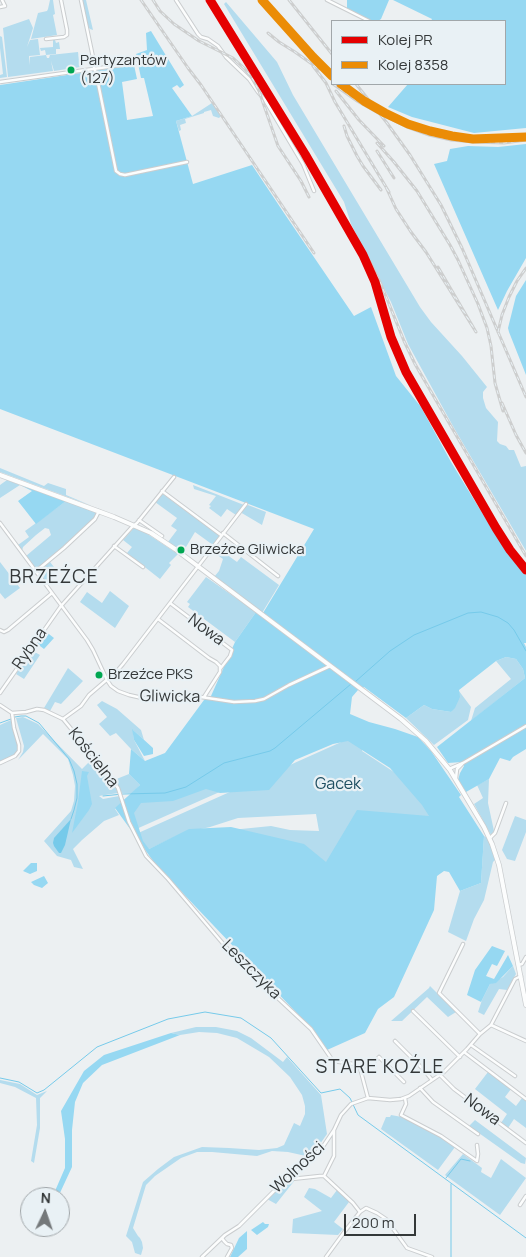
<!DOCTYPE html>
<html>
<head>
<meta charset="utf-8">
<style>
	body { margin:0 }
	#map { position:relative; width:526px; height:1257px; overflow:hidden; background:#ecf0f2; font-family:Manrope,sans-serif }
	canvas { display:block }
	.legend { position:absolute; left:331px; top:20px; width:175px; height:65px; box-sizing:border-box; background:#e9f1f5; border:1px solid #a1a7aa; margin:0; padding:6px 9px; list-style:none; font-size:15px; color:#343839 }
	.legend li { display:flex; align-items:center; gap:10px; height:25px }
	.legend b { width:25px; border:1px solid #a1a7aa }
	.north { position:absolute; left:20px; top:1187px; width:50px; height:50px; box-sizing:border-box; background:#e9f1f5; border:1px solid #a1a7aa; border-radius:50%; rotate:3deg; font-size:14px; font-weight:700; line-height:20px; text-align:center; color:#343839 }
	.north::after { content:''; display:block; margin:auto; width:18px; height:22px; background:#74787a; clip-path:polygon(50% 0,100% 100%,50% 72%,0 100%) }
	.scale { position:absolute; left:344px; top:1214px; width:72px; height:22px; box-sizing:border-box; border:2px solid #343839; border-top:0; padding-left:6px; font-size:15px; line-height:18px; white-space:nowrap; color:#343839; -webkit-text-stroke:4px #e9f1f5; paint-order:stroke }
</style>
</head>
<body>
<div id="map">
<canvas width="526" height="1257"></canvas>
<ul class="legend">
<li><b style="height:6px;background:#e50000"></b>Kolej PR</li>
<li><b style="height:6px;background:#eb8c06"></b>Kolej 8358</li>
</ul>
<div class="north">N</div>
<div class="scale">200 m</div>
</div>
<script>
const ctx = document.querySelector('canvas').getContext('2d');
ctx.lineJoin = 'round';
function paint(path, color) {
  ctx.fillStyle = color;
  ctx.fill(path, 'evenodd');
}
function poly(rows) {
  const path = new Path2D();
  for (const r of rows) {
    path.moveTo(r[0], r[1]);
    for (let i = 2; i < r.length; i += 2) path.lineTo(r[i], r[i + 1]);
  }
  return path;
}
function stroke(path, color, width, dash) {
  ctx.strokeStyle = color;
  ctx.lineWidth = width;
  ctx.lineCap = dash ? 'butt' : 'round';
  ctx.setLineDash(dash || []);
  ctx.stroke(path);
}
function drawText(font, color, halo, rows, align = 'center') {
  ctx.font = font + ' Manrope,sans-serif';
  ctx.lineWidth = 4.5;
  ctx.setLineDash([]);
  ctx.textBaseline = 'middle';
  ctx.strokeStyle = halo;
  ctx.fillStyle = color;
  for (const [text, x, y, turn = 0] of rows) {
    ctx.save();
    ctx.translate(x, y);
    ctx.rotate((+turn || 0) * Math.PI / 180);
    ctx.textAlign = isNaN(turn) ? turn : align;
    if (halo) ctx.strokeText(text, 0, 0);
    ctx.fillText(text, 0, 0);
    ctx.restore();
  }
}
const green = poly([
	[50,0,53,0,55,14,53,15,57,35,31,39,38,13,47,11,48,9],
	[82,0,86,0,93,30,90,29,88,27],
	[226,2,277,62,293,95,420,307,431,322,462,356,487,387,483,392,483,398,486,408,498,422,497,441,500,444,506,446,509,450,514,450,521,467,526,466,526,551,454,428,408,344,391,302,351,224,344,202,224,4],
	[29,19,33,28,27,47,30,40,38,39,40,55,29,56,30,65,30,57,46,55,47,58,49,58,50,55,78,52,80,67,54,71,51,61,53,71,8,77,3,28],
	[0,36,2,37,7,77,0,78,0,75,3,74,0,48],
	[53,40,55,40,56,43,59,42,60,49,56,49,56,54,46,55,45,50,41,51,40,48,53,47],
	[212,103,221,116,219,118,213,116,211,110,204,112,204,113,185,119,186,123,180,125,181,130,179,131,176,121,192,116],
	[0,468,44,486,48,483,66,489,66,495,92,506,0,472],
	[0,477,20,485,0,498,0,485,7,480],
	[193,485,244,505,236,515,227,509,221,517,209,508,211,506,209,505,216,496,194,489],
	[163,494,220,536,213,545,195,532,183,552,168,542,177,530,171,526,177,518,155,502],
	[66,501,97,512,95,517,87,526,47,562,36,570,26,556,51,535,49,529,45,528,36,535,23,547,22,551,18,545,29,537,25,531],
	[248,505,266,512,262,525,240,512,245,507],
	[134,528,146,533,178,554,169,563,171,565,160,579,127,553,132,547,123,540],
	[215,546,237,562,241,557,279,585,262,613,214,577,219,571,223,559,212,551],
	[0,562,20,588,5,599,0,593],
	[50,562,58,572,45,581,37,572],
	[206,577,256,612,235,642,188,607,190,604,187,602],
	[110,591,129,606,115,628,80,602,87,592,102,603],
	[31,650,40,655,24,679,16,674],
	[506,657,516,659,523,669,525,678,471,721,475,708,511,679,496,661],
	[68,668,83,681,61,704,55,702,50,711,44,708],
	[459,691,471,707,468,720,434,745,406,718,424,705,432,709,451,712],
	[102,701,117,709,141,730,144,740,133,730,134,740,145,761,131,749,116,733,110,736,99,724,107,717,97,705],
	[23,717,38,724,82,769,91,760,109,782,111,782,118,791,118,793,99,796,103,799,119,796,122,803,115,809,119,815,104,821,82,840,73,849,83,869,74,867,71,860,57,856,44,841,71,811,74,801,75,786,73,775,68,759,43,734,18,760,23,752,24,746,16,718],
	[11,720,18,746,18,750,15,755,0,762,0,725],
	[368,730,362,751,397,774,452,814,327,868,231,830,271,826,290,830,319,831,316,814,238,818,210,827,183,833,147,850,136,834],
	[357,731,134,830,123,800,129,799],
	[129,774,140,785,133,793,122,793,114,780],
	[489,779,488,803,494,831,491,835,474,804,483,798,477,785],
	[515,816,526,820,526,832,515,861,507,859,502,850],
	[484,836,488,838,495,860,493,862,484,900,474,919,466,941,448,932,460,891,481,883],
	[513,966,516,974,507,990,499,989,484,1015,478,1012,482,1000,490,984,503,977],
	[430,986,456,1012,448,1017,427,997,402,1021,391,1021,429,988],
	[196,1027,216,1027,237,1031,251,1038,283,1062,287,1057,321,1095,327,1134,320,1144,306,1156,288,1152,272,1151,257,1156,212,1152,197,1152,181,1158,155,1176,146,1185,133,1228,138,1236,140,1238,142,1242,143,1248,141,1255,135,1253,132,1242,126,1236,143,1182,158,1169,174,1157,202,1147,229,1148,259,1150,277,1148,284,1145,294,1123,300,1126,305,1114,305,1106,302,1095,290,1077,269,1057,237,1038,217,1033,199,1032,180,1035,171,1033],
	[488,1072,511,1089,505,1097,516,1106,522,1098,526,1101,526,1128,514,1119,508,1128,501,1123,507,1114,475,1089],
	[0,1080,20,1084,37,1095,47,1091,40,1098,40,1128,34,1163,31,1161,37,1125,36,1098,15,1087,0,1083],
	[391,1115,402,1117,441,1137,455,1147,438,1170,381,1129,386,1117,390,1117],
	[475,1120,526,1158,525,1164,521,1163,469,1126],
	[463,1154,482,1168,481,1172,491,1178,501,1159,526,1178,500,1215,445,1175],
	[288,1180,295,1180,276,1204,267,1199],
	[309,1188,315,1189,331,1198,337,1190,345,1197,349,1202,334,1222,343,1229,338,1235,292,1233,293,1219,322,1211,304,1197]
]);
const forest = poly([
	[347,0,389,0,381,19,378,21,371,21,347,9],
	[393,0,526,0,526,128,474,133,412,117,388,107,408,84,505,84,505,21,431,21,432,19],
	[151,31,184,85,180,88,177,85,172,88,192,116,176,121,193,184,252,165,286,216,354,316,371,307,396,376,421,407,451,462,495,534,517,565,526,575,526,643,524,643,526,647,526,749,513,757,510,761,500,758,489,779,466,792,458,780,460,773,464,766,462,762,448,763,437,747,525,678,523,669,516,659,506,657,496,661,459,690,460,697,455,708,451,712,432,709,424,705,406,718,364,687,358,690,352,697,350,714,369,722,395,729,418,737,431,751,461,795,459,797,484,836,483,852,481,883,460,891,449,872,444,871,437,876,434,910,394,997,378,1009,365,1033,327,1050,320,1039,309,1026,156,865,115,808,140,785,129,774,131,749,145,761,165,753,204,700,211,696,235,642,256,612,263,613,314,529,0,409,0,85,134,65,137,79,122,82,127,120,153,116,144,78,141,78,136,54,147,50,146,33],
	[348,741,390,768,422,805,429,816,357,810,326,862,304,844,231,827,189,829,149,849,143,841,134,813,141,803,173,801,206,789,220,793,269,790,295,760,333,744],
	[526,144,526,258,507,291,498,310,434,164,447,161,450,149,468,146,498,147],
	[526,280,526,375,509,332,508,328,516,296],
	[20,485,66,501,36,524,18,501,32,491],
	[45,631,54,638,44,649,36,643],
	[132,729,153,748,153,754,144,756,134,740],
	[82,771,89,772,87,776,92,804,89,810,72,833,78,802],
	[31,863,37,863,37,871,30,874,23,871],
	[44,876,48,883,42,888,34,885,31,882],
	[492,946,505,951,497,966,492,964,486,976,494,979,508,955,513,966,496,983,490,984,481,1002,467,995,475,970],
	[171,1033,180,1035,102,1065,83,1083,75,1102,72,1130,72,1167,59,1195,55,1191,65,1168,65,1139,61,1111,84,1071,104,1055],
	[263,1222,265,1224,269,1224,268,1227,257,1235,251,1230],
	[247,1231,247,1249,238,1257,230,1257,239,1238]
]);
const water = poly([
	[71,819,65,845,61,853,59,853,54,846,53,843,54,838]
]);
const stream = poly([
	[355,682,390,651,414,635,468,613,481,612,498,617,508,623,514,630,526,651],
	[15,717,21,716,26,716,39,723,69,759,74,771,77,784,77,798,74,810,71,819],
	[0,723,11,719],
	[103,796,123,794,165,793,186,787,224,763,270,751,275,748,351,684],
	[0,1078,19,1082,37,1093,44,1090,97,1047,168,1019,205,1012,241,1018,271,1038,321,1093,340,1089,350,1098,358,1115,526,1238],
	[446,1178,461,1159,470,1161],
	[451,1257,451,1184]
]);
const street = poly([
	[81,0,94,62,94,68,96,73,116,171,120,174,125,175,187,162],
	[176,0,198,34,201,37,208,39,218,46,226,57,249,79,258,92,265,100,303,164,314,191],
	[327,0,369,21],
	[0,7,5,6,2,0],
	[46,39,64,37,67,35,67,30,61,0],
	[0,82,136,63],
	[162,491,221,535],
	[139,520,162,536],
	[0,523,87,640,93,650,107,680,111,686,118,691,129,695,151,700,201,697,234,702,255,701,264,699,289,685,330,666],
	[223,533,278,576],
	[114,546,143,567],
	[35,572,64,548,95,519,99,511],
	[170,603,232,650,230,656,220,669],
	[158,619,209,658,216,662,220,666,220,672,204,697],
	[0,630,4,632,8,630,52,593],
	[0,693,61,606,132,527,137,523,174,477],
	[0,705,12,713],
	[12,713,26,712,37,709,44,710,63,719,105,770,118,788,129,822,146,856,168,879,237,960,311,1029,333,1061,354,1064,360,1068,368,1098],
	[63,719,81,706,89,695,117,671,123,664,246,504],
	[0,763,15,756,19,751,19,745,14,728,12,713],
	[449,769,463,763,526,726],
	[456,778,457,769,462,764],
	[490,838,495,833,506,803],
	[463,944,439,993,480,1034],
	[518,965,522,964,526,957],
	[413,1011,460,1057],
	[491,1025,526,1041],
	[395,1041,424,1070,432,1080],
	[471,1045,515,1076],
	[464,1052,526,1099],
	[362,1074,379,1057,404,1082],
	[440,1075,454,1089,526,1143],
	[420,1088,433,1102,478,1134],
	[405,1098,406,1104,401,1115,441,1136,477,1161,478,1154,477,1145],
	[324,1176,334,1156,334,1130],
	[288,1178,292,1179,320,1176,324,1176,353,1203,360,1212],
	[520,1205,526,1196],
	[222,1238,224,1241,227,1244,231,1245,232,1248,227,1257],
	[202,1257,225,1235,239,1226,279,1186,322,1148,334,1130,341,1115,351,1104,368,1098,390,1100,401,1099,409,1096,444,1072,467,1049,480,1034,491,1025,515,979,521,976],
	[326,1257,345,1231,360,1212,366,1208,377,1213,386,1219,407,1248,432,1257]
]);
const secondary = poly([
	[0,475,114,517,151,533,175,549,401,719,426,741,450,770,484,827,492,844,499,865,526,1005]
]);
const rail = poly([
	[141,0,188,68,201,85,314,253],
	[153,0,160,11,174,24,199,41,233,58,245,69,256,83],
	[212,0,306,152,370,262,381,284,404,341,415,364,526,556],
	[289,0,332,54],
	[268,33,279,42,295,52,319,69],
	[313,66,326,83,335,102,389,192],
	[252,78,259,91,278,146,301,181,309,197],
	[333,84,357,101,380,114,407,127,429,135,451,140,473,142,504,143,526,140],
	[356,84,387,123,410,155,441,205,462,248,526,397],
	[336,91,359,120,384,146],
	[344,126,347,136,357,156,363,166,381,190],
	[377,143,394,162,417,191,450,245,458,260,478,304,487,328,491,346,495,383,503,411],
	[377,151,394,178],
	[386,187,396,209,411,232,426,252,476,332,438,267],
	[498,332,502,315,509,297,517,281,526,268],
	[502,403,516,435,526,453]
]);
const rail1 = poly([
	[210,0,305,154,363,255,375,282,391,337,406,372,496,528,510,550,526,570]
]);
const rail2 = poly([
	[262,0,313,57,332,76],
	[341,84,364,101,385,113,408,124,430,131,452,136,473,139,526,137]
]);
const markers = [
	[71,70,4.5,"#00a651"],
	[181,550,4.5,"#00a651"],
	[99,675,4.5,"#00a651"]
];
const busNames = [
	["Partyzantów",80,61],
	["(127)",80,79],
	["Brzeźce Gliwicka",190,550],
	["Brzeźce PKS",108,675]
];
const streetNames = [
	["Nowa",206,630,37],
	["Rybna",30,649,-55],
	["Gliwicka",170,697,1],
	["Kościelna",93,758,52],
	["Leszczyka",251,970,45],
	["Nowa",482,1110,37],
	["Wolności",298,1168,-43]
];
const parkNames = [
	["Gacek",338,785]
];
const quarterNames = [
	["BRZEŹCE",54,578],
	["STARE KOŹLE",380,1068]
];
paint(green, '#b4dcee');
paint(forest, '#96d8f2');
paint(water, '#76caea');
stroke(stream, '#76caea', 1);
stroke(street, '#cacdcf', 4.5);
stroke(secondary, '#cacdcf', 5.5);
stroke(street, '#fcfdfd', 2.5);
stroke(secondary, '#fcfdfd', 4);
stroke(rail, '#cdcece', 3);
stroke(rail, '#e9f1f5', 1, [4]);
stroke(rail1, '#e50000', 9);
stroke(rail2, '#eb8c06', 9);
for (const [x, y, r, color] of markers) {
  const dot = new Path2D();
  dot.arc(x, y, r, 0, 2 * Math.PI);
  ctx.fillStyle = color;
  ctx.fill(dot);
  stroke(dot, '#e9f1f5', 2);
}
drawText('15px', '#343839', '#e9f1f5', busNames, 'left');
drawText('16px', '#343839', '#e9f1f5', streetNames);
drawText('16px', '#1f4f62', '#e9f1f5', parkNames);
ctx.letterSpacing = '1px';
drawText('19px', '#343839', '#e9f1f5', quarterNames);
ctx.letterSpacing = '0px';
</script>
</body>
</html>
